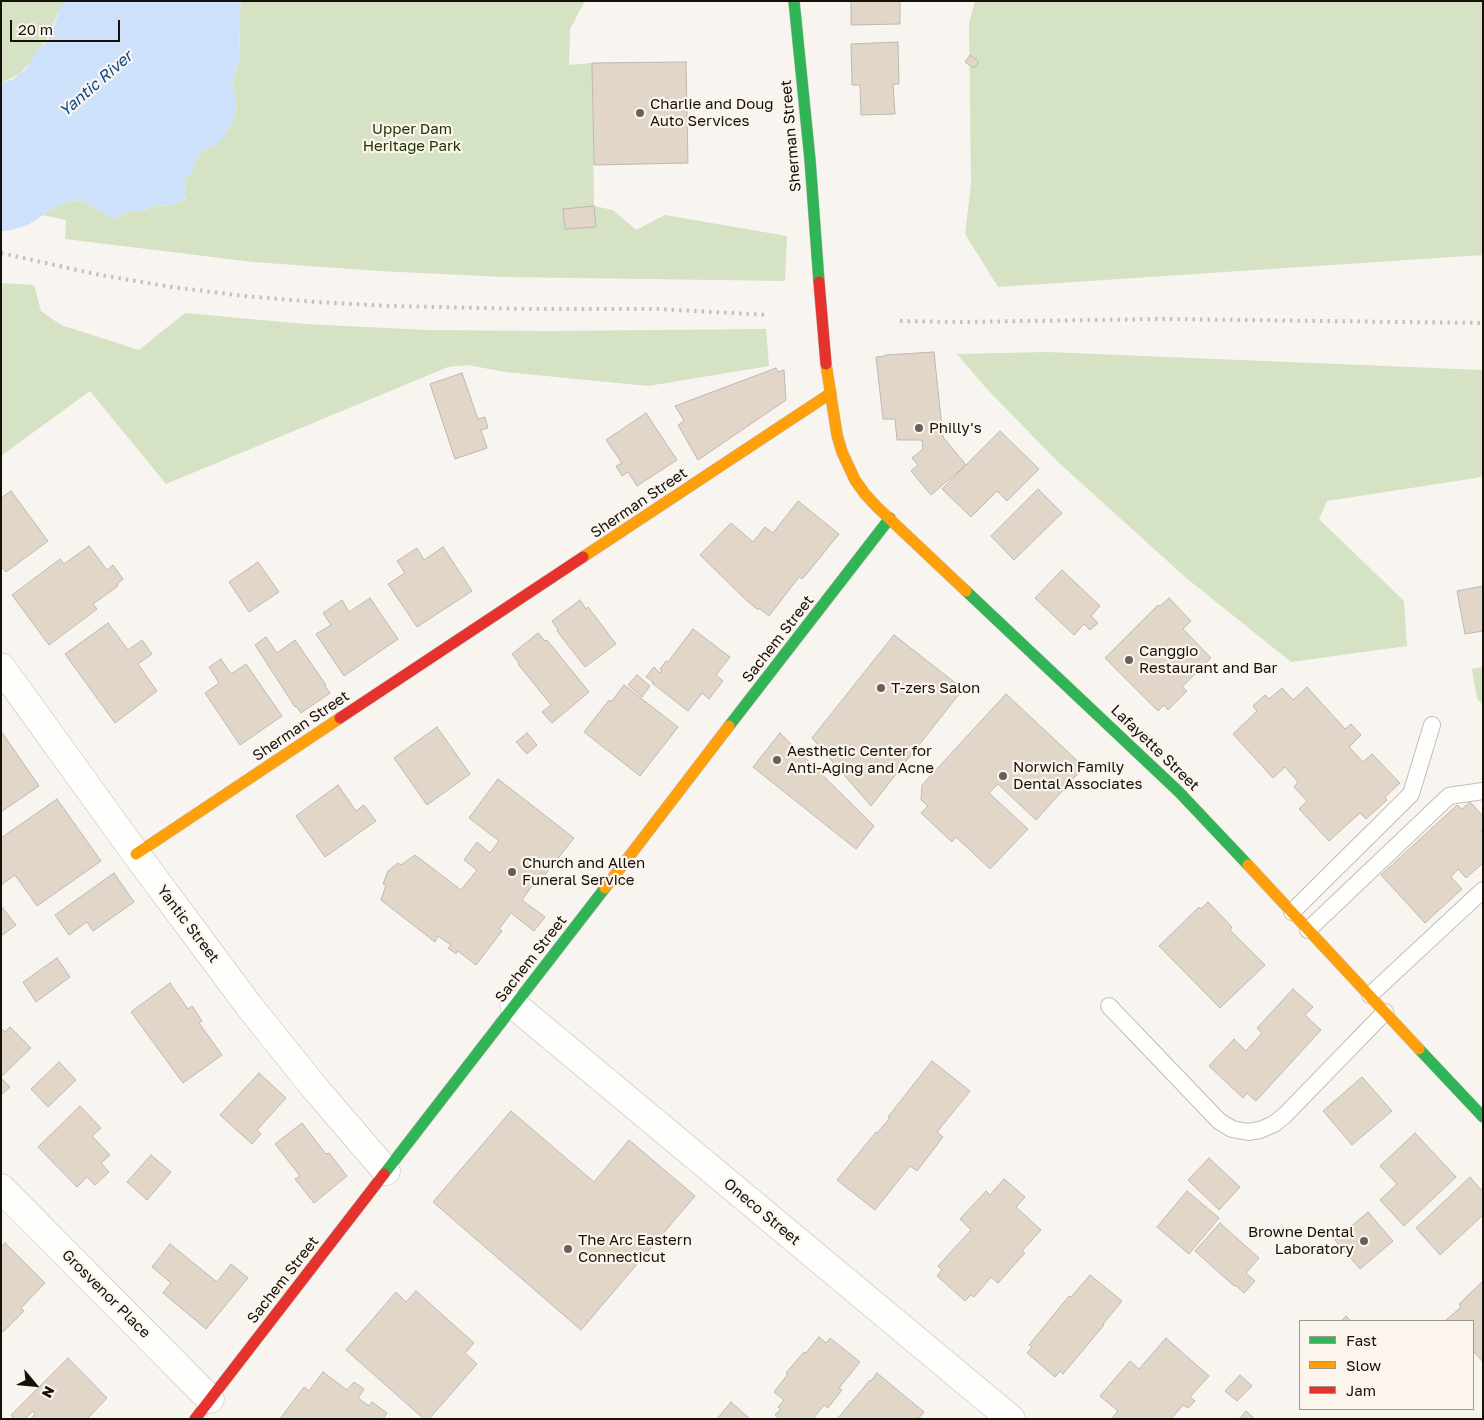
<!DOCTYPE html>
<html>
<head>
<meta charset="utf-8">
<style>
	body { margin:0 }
	#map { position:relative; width:1484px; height:1420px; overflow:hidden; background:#f8f5f0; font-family:"Golos Text",sans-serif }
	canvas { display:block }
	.frame { position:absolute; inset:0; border:2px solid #161009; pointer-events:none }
	.legend { position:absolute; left:1299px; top:1320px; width:175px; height:90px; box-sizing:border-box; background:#fcf5ed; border:1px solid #a09992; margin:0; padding:6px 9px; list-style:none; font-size:15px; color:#161009 }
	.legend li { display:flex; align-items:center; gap:10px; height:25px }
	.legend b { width:25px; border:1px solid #a09992 }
	.north { position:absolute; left:10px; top:1360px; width:50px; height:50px; -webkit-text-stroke:4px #fcf5ed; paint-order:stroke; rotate:118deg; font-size:14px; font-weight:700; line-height:20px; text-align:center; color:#161009 }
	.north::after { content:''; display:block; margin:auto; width:18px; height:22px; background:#161009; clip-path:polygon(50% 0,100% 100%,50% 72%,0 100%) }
	.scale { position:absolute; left:10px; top:20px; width:110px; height:22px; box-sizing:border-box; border:2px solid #161009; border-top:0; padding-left:6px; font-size:15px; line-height:18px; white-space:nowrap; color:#161009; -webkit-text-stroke:4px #fcf5ed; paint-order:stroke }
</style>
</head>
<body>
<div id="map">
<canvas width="1484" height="1420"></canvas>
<div class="frame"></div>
<ul class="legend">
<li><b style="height:6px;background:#30b455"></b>Fast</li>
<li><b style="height:6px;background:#ff9f0a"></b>Slow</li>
<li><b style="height:6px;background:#e5322d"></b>Jam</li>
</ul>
<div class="north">N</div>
<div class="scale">20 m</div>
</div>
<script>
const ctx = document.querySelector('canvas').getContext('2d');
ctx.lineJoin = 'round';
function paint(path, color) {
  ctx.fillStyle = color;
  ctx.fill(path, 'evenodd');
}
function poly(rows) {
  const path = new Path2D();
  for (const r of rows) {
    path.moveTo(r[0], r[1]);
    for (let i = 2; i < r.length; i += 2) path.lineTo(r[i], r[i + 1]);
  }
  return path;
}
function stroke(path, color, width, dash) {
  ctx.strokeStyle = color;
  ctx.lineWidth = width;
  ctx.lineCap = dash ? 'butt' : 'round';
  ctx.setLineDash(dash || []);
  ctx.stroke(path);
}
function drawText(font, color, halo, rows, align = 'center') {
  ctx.font = font + ' "Golos Text",sans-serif';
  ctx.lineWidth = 4.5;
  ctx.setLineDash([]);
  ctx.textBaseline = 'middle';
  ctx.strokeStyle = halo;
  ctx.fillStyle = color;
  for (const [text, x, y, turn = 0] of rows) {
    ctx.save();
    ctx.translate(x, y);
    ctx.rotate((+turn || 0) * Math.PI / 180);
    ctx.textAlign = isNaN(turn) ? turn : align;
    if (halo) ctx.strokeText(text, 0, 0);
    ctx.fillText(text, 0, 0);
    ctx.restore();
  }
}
const green = poly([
	[1,1,66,1,59,10,47,39,28,65,19,74,1,83],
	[241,1,585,1,570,29,569,65,592,63,594,206,613,210,636,230,665,215,787,236,785,281,505,277,379,271,253,262,65,239,66,220,42,215,55,207,73,200,87,203,104,214,113,219,129,211,144,210,158,205,169,206,186,199,186,178,202,151,226,133,230,127,236,107,232,83,240,56,239,23],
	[975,1,1483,1,1483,255,998,287,965,234,971,184,969,24],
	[1,283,34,285,41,311,61,325,139,350,185,313,305,324,427,330,548,331,766,329,769,366,648,386,505,372,468,365,448,367,166,484,90,391,1,456],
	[1047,352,1483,370,1483,476,1476,478,1327,501,1319,519,1404,601,1407,646,1291,662,1185,577,1057,461,986,388,957,354],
	[1483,667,1483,705,1477,699,1472,669]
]);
const water = poly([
	[64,1,241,1,239,23,240,56,232,83,236,97,235,116,230,127,222,139,212,147,205,148,200,154,192,172,186,178,186,197,184,200,169,206,158,205,140,211,129,211,113,219,104,214,87,203,74,200,55,207,28,225,12,230,1,231,1,83,13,79,26,69,35,52,45,44,52,32,59,10]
]);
const building = poly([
	[851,1,900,1,900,24,851,25,851,1],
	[898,42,899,84,893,84,895,114,861,115,860,85,852,85,851,44,898,42],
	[970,55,979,62,974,68,965,62,970,55],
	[686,62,688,163,594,165,592,63,686,62],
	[594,206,596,227,565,229,563,209,594,206],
	[934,352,943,437,966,465,931,495,911,471,918,465,912,458,923,449,922,440,897,440,895,419,883,419,876,357,885,356,885,355,934,352],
	[776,368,778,372,784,370,786,400,698,460,678,425,684,421,675,406,776,368],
	[462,373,478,419,485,417,488,428,481,430,487,448,455,459,430,384,462,373],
	[646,413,677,460,637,486,628,472,622,476,616,466,622,463,606,440,646,413],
	[1000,431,1039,469,1007,501,997,491,971,517,942,489,1000,431],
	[1038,489,1062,513,1014,560,991,536,1038,489],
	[11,491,48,541,6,572,1,566,1,498,11,491],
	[798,501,839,534,805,576,802,579,799,577,769,616,759,608,758,610,745,599,700,555,731,523,753,542,765,527,773,533,798,501],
	[89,546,107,570,113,565,123,579,117,584,118,586,93,604,97,609,49,645,12,595,60,559,64,564,89,546],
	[443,547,472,591,417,627,388,584,405,573,397,561,417,548,424,560,443,547],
	[258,562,279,592,249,612,229,582,258,562],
	[1062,570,1100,606,1091,616,1098,623,1090,630,1084,624,1074,635,1035,598,1062,570],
	[1483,586,1483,631,1465,634,1457,591,1483,586],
	[370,598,398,639,344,676,316,634,331,625,323,613,342,600,349,612,370,598],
	[1169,598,1191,621,1183,629,1211,658,1182,687,1187,691,1168,710,1164,705,1158,711,1105,658,1158,605,1160,606,1169,598],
	[580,600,586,609,588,607,616,644,585,667,557,631,558,630,552,621,580,600],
	[108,623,128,650,142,640,152,654,138,664,157,691,115,723,65,654,108,623],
	[693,629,730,657,716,675,723,681,709,699,702,693,688,711,652,683,653,682,646,677,654,667,660,673,662,670,660,669,666,661,668,662,693,629],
	[538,633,545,641,547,640,589,692,552,723,542,712,551,705,518,664,519,663,512,654,538,633],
	[894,635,963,689,871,806,812,738,894,635],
	[266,637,277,653,295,640,326,685,325,686,330,693,301,713,296,706,295,707,255,645,266,637],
	[221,659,231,674,246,664,282,716,240,745,205,693,219,683,209,667,221,659],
	[637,675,650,686,642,697,628,685,637,675],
	[624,685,678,727,640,776,584,732,609,700,611,702,624,685],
	[1307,687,1345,729,1351,724,1361,735,1349,747,1363,762,1372,754,1400,783,1385,797,1387,800,1366,819,1360,813,1329,841,1299,809,1307,801,1294,787,1298,782,1285,767,1273,778,1233,734,1257,711,1253,706,1265,695,1269,699,1282,688,1293,700,1307,687],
	[1006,694,1084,767,1036,820,998,784,989,793,1028,829,990,869,956,837,952,842,921,813,928,806,921,800,922,785,1006,694],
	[437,727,470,774,427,805,394,758,437,727],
	[1,731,39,786,1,812,1,731],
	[527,733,537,745,527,754,516,742,527,733],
	[780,733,874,826,856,849,753,767,780,733],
	[498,779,574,838,545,875,541,873,522,900,545,917,534,931,511,913,499,929,502,931,476,965,458,951,456,954,448,948,451,945,438,936,435,942,381,900,386,885,383,884,388,871,398,863,401,865,415,855,461,890,477,870,464,860,477,842,490,853,499,841,469,818,498,779],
	[338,785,356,811,364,805,376,821,325,857,296,816,338,785],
	[57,799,101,861,37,906,15,875,1,885,1,838,57,799],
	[1470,802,1483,816,1483,830,1481,831,1483,833,1483,863,1466,878,1458,869,1451,877,1462,889,1425,923,1381,875,1457,805,1462,809,1470,802],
	[114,873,134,902,93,931,87,922,69,935,55,915,114,873],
	[1208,902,1232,927,1230,930,1265,965,1220,1008,1159,946,1199,907,1201,909,1208,902],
	[1,906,16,925,1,936,1,906],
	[57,958,70,977,36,1002,23,982,57,958],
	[170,983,188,1009,192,1006,202,1021,199,1023,222,1055,183,1083,131,1012,170,983],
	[1293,989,1313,1007,1305,1015,1321,1030,1256,1101,1247,1093,1243,1098,1209,1066,1234,1039,1246,1051,1262,1033,1257,1028,1293,989],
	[10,1027,31,1048,1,1077,1,1028,5,1032,10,1027],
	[932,1061,970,1091,937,1132,943,1137,917,1171,910,1166,875,1210,837,1180,876,1132,877,1133,890,1118,888,1117,932,1061],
	[59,1062,76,1080,48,1107,31,1089,59,1062],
	[259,1073,286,1098,257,1130,261,1134,252,1144,220,1115,259,1073],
	[1362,1077,1392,1111,1352,1145,1323,1111,1362,1077],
	[1,1078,10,1087,1,1095,1,1078],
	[80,1106,101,1128,92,1136,110,1155,101,1163,109,1172,95,1185,87,1177,77,1187,38,1147,80,1106],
	[511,1111,594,1182,629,1140,695,1196,581,1330,433,1202,511,1111],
	[302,1123,326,1154,329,1153,347,1176,314,1203,295,1179,300,1176,275,1144,302,1123],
	[1415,1133,1456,1177,1404,1226,1380,1200,1397,1184,1380,1166,1415,1133],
	[151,1155,171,1172,147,1200,127,1182,151,1155],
	[1209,1158,1240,1187,1219,1210,1188,1180,1209,1158],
	[1470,1177,1483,1192,1483,1215,1440,1255,1416,1228,1470,1177],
	[1004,1179,1025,1197,1016,1207,1041,1230,1022,1251,1025,1253,998,1283,991,1277,974,1297,971,1295,965,1301,937,1276,942,1270,938,1266,971,1230,960,1219,986,1191,990,1195,1004,1179],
	[1187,1191,1219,1218,1189,1254,1157,1227,1187,1191],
	[1368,1212,1393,1241,1360,1269,1335,1240,1368,1212],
	[1220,1223,1259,1258,1246,1273,1255,1281,1244,1293,1235,1285,1234,1286,1195,1251,1220,1223],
	[5,1243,45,1283,21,1308,24,1311,3,1332,1,1331,1,1247,5,1243],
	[170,1244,217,1282,231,1264,248,1278,206,1329,163,1293,171,1283,152,1267,170,1244],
	[1090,1275,1122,1301,1103,1324,1104,1325,1063,1374,1060,1371,1055,1377,1027,1353,1032,1347,1029,1345,1069,1296,1071,1297,1090,1275],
	[1483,1281,1483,1362,1473,1351,1473,1321,1445,1321,1461,1307,1459,1304,1483,1281],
	[416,1291,474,1343,465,1353,477,1364,429,1419,424,1419,346,1350,396,1292,406,1302,416,1291],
	[1346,1316,1351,1321,1341,1321,1346,1316],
	[819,1337,826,1343,830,1338,860,1362,839,1388,842,1390,828,1408,824,1405,813,1419,780,1419,775,1415,781,1409,778,1407,784,1400,774,1392,788,1374,786,1373,804,1352,806,1353,819,1337],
	[1166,1338,1209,1376,1190,1397,1195,1401,1188,1408,1183,1405,1171,1419,1113,1419,1112,1418,1118,1411,1100,1396,1130,1361,1139,1369,1166,1338],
	[68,1358,107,1398,87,1419,30,1419,35,1414,33,1411,25,1419,14,1419,11,1415,68,1358],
	[323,1372,347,1390,354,1382,364,1389,358,1398,369,1406,372,1402,387,1413,383,1419,280,1419,304,1387,309,1391,323,1372],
	[877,1373,924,1412,918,1419,837,1419,870,1380,871,1381,877,1373],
	[1240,1375,1252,1386,1237,1401,1225,1391,1240,1375],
	[731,1402,750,1419,717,1419,731,1402],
	[1246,1411,1255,1419,1239,1419,1246,1411]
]);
const lane = poly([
	[1292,912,1411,794,1432,725],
	[1308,930,1449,796,1483,791],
	[1370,995,1483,890],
	[1109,1006,1219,1121,1232,1129,1248,1132,1260,1130,1274,1124,1285,1115,1385,1012]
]);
const street = poly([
	[1,667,136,854,249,1006,314,1087,386,1171],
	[514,1005,1011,1419],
	[1,1188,210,1399]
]);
const fast = poly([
	[794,1,810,160,819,282],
	[966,591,1179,792,1248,865],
	[729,726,890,518],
	[1419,1049,1483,1117],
	[384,1174,605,888]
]);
const slow = poly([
	[826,364,837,435,842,452,855,480,865,494,877,507,966,591],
	[583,557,831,393],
	[136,854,340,718],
	[1248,865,1419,1049],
	[605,888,729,726]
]);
const jam = poly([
	[340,718,583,557],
	[195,1419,384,1174]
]);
const rail = poly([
	[1,253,100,275,172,287,244,296,316,302,390,306,530,309,658,309,769,315],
	[900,321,960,322,1163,319,1483,323]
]);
const jamBridge = poly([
	[819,282,826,364]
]);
const markers = [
	[640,113,5,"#65605a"],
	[919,428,5,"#65605a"],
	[1129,660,5,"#65605a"],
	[881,688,5,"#65605a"],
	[777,760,5,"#65605a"],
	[1003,776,5,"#65605a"],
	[512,872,5,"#65605a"],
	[1364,1241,5,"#65605a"],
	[568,1249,5,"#65605a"]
];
const poiNames = [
	["Charlie and Doug",650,104],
	["Auto Services",650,121],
	["Philly's",929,428],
	["Canggio",1139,651],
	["Restaurant and Bar",1139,668],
	["T-zers Salon",891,688],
	["Aesthetic Center for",787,751],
	["Anti-Aging and Acne",787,768],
	["Norwich Family",1013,767],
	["Dental Associates",1013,784],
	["Church and Allen",522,863],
	["Funeral Service",522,880],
	["Browne Dental",1354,1232,"right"],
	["Laboratory",1354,1249,"right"],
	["The Arc Eastern",578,1240],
	["Connecticut",578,1257]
];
const parkNames = [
	["Upper Dam",412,129],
	["Heritage Park",412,146]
];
const streetNames = [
	["Sherman Street",791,136,-95],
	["Sherman Street",639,503,-34],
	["Sachem Street",778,639,-52],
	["Sherman Street",301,726,-34],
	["Lafayette Street",1155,748,44],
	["Yantic Street",188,924,53],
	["Sachem Street",531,959,-52],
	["Oneco Street",762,1212,40],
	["Sachem Street",283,1280,-52],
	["Grosvenor Place",106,1294,45]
];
const waterNames = [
	["Yantic River",96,84,-41]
];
paint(green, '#d5e2c3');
paint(water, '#cee1fa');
paint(building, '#e1d6c8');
stroke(building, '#bdb8b2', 1);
stroke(lane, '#c2bdb7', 18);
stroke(street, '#c2bdb7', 29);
stroke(fast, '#c2bdb7', 12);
stroke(slow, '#c2bdb7', 12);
stroke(jam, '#c2bdb7', 12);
stroke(lane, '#fefefd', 16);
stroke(street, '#fefefd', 28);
stroke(fast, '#30b455', 11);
stroke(slow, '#ff9f0a', 11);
stroke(jam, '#e5322d', 11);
stroke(rail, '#c3c2c0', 4, [2.5, 5]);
stroke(jamBridge, '#c2bdb7', 12, []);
stroke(jamBridge, '#e5322d', 11);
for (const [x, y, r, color] of markers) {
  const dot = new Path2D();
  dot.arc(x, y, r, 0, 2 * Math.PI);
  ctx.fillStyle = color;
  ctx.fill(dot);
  stroke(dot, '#fcf5ed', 2);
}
drawText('15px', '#161009', '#fcf5ed', poiNames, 'left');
drawText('15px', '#203501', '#fcf5ed', parkNames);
drawText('15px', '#161009', '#fcf5ed', streetNames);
drawText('italic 16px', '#0b4a91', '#fcf5ed', waterNames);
</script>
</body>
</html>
